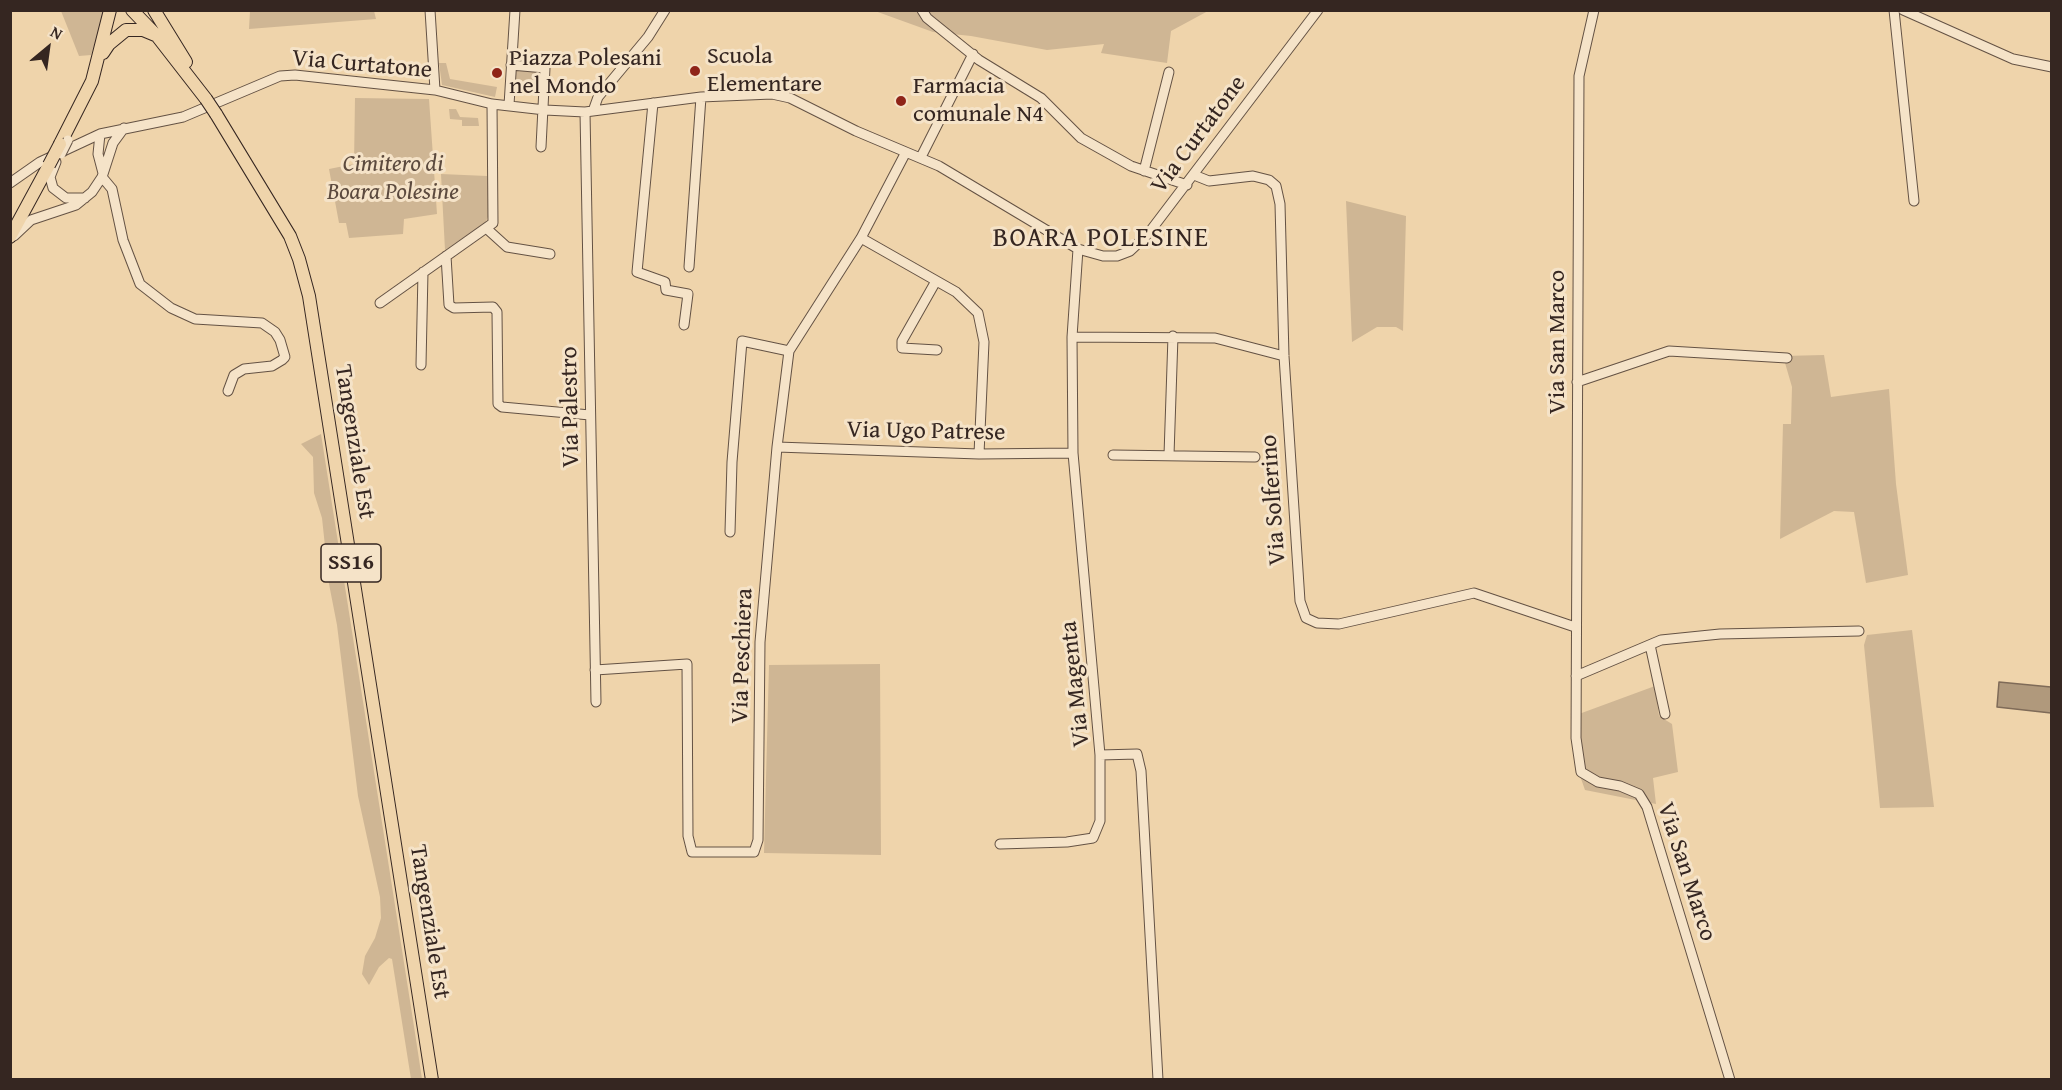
<!DOCTYPE html>
<html>
<head>
<meta charset="utf-8">
<style>
	body { margin:0 }
	#map { position:relative; width:2062px; height:1090px; overflow:hidden; background:#efd4ab; font-family:"Gentium Book Plus",serif }
	canvas { display:block }
	.frame { position:absolute; inset:0; border:12px solid #352621; pointer-events:none }
	.north { position:absolute; left:18px; top:18px; width:60px; height:60px; -webkit-text-stroke:4px #f5e3c8; paint-order:stroke; rotate:29deg; font-size:16px; font-weight:700; line-height:24px; text-align:center; color:#352621 }
	.north::after { content:''; display:block; margin:auto; width:21px; height:27px; background:#352621; clip-path:polygon(50% 0,100% 100%,50% 72%,0 100%) }
</style>
</head>
<body>
<div id="map">
<canvas width="2062" height="1090"></canvas>
<div class="frame"></div>
<div class="north">N</div>
</div>
<script>
const ctx = document.querySelector('canvas').getContext('2d');
ctx.lineJoin = 'round';
function paint(path, color) {
  ctx.fillStyle = color;
  ctx.fill(path, 'evenodd');
}
function poly(rows) {
  const path = new Path2D();
  for (const r of rows) {
    path.moveTo(r[0], r[1]);
    for (let i = 2; i < r.length; i += 2) path.lineTo(r[i], r[i + 1]);
  }
  return path;
}
function stroke(path, color, width, dash) {
  ctx.strokeStyle = color;
  ctx.lineWidth = width;
  ctx.lineCap = dash ? 'butt' : 'round';
  ctx.setLineDash(dash || []);
  ctx.stroke(path);
}
function drawText(font, color, halo, rows, align = 'center') {
  ctx.font = font + ' "Gentium Book Plus",serif';
  ctx.lineWidth = 6;
  ctx.setLineDash([]);
  ctx.textBaseline = 'middle';
  ctx.strokeStyle = halo;
  ctx.fillStyle = color;
  for (const [text, x, y, turn = 0] of rows) {
    ctx.save();
    ctx.translate(x, y);
    ctx.rotate((+turn || 0) * Math.PI / 180);
    ctx.textAlign = isNaN(turn) ? turn : align;
    if (halo) ctx.strokeText(text, 0, 0);
    ctx.fillText(text, 0, 0);
    ctx.restore();
  }
}
const green = poly([
	[61,11,105,11,91,55,79,56],
	[250,11,374,11,376,19,249,29],
	[875,11,1208,11,1171,31,1167,63,1101,53,1104,44,1047,50,971,36,933,32],
	[439,63,446,63,450,79,497,87,495,97,442,85],
	[515,70,541,73,540,93,513,89],
	[355,98,429,99,437,214,404,219,403,234,349,238,346,223,339,223,329,169,354,164],
	[449,109,456,109,460,117,478,118,479,126,462,126,462,120,450,119],
	[441,174,487,176,490,213,485,223,445,250],
	[1346,201,1406,216,1403,331,1396,327,1377,327,1352,342],
	[1824,355,1831,397,1889,389,1896,484,1908,575,1866,583,1854,512,1834,511,1780,539,1783,424,1791,424,1792,387,1783,356],
	[321,434,413,1020,422,1079,411,1079,392,959,389,958,379,967,369,985,362,974,365,956,375,938,381,918,380,897,358,796,337,625,329,584,322,518,314,493,313,457,301,444],
	[1912,630,1934,807,1880,808,1864,645,1867,635],
	[880,664,881,855,764,853,769,665],
	[1655,686,1659,716,1672,724,1678,772,1653,778,1656,804,1585,790,1578,770,1579,714]
]);
const water = poly([
	[1999,682,2051,687,2051,713,1997,707,1999,682]
]);
const minor = poly([
	[430,10,435,90],
	[922,10,927,18,979,60,1041,98,1081,138,1131,166,1187,185],
	[1594,10,1579,76,1576,738,1581,772,1598,782,1620,786,1639,794,1647,807,1730,1080],
	[1894,10,1914,201],
	[1903,10,2013,59,2052,67],
	[511,65,545,68,541,147],
	[653,103,637,272,665,282,666,290,688,294,684,325],
	[509,105,515,10],
	[593,111,598,97,648,37,665,10],
	[585,112,596,702],
	[100,134,98,154,103,173],
	[921,157,973,54],
	[56,162,50,177,53,188,66,198,85,198],
	[1144,171,1169,72],
	[1194,175,1209,181,1253,176,1269,180,1276,186,1280,204,1284,356,1300,601,1306,618,1317,623,1339,624,1474,593,1575,627],
	[102,177,112,189,123,240,140,284,171,308,195,319,262,323,275,332,280,340,285,357,282,360,272,366,244,369,234,375,228,391],
	[10,183,40,162,100,134,183,117,280,76,295,75,435,90,492,104,545,110,585,112,701,97,772,94,790,98,856,131,939,166,1078,249,1103,256,1117,256,1130,251,1148,234,1318,10],
	[486,228,507,247,550,254],
	[14,236,31,220,76,205,92,192,102,177,113,143,124,128],
	[861,238,956,292,978,313,984,342,979,454],
	[1078,249,1072,337,1073,453,1100,755,1137,754,1141,771,1158,1080],
	[446,256,449,305,454,308,493,307,497,312,498,404,502,407,590,415],
	[689,267,701,97],
	[936,281,902,341,902,348,937,350],
	[380,303,493,223,492,104],
	[1072,337,1215,338,1284,356],
	[421,365,423,272],
	[1577,382,1669,351,1787,358],
	[777,447,979,454,1073,453],
	[1113,455,1255,457],
	[1169,455,1173,336],
	[730,532,732,462,742,341,789,351],
	[1650,645,1665,714],
	[595,670,687,664,688,836,692,852,754,852,758,840,760,642,777,447,789,351,861,238,906,152],
	[1576,676,1661,640,1720,634,1859,631],
	[1000,844,1067,842,1093,838,1100,821,1100,755]
]);
const major = poly([
	[132,10,157,36,206,99],
	[154,10,186,62],
	[103,53,109,44,126,30,143,30,155,35],
	[216,114,290,236,299,259,309,296,432,1080],
	[60,144,92,81,110,10],
	[10,237,49,165]
]);
const minorBridge = poly([
	[61,154,68,140]
]);
const majorBridge = poly([
	[206,99,216,114],
	[49,165,60,144]
]);
const markers = [
	[695,71,6,"#8f2418"],
	[497,73,6,"#8f2418"],
	[901,101,6,"#8f2418"]
];
const shields = [
	[351,563,60]
];
const shieldNames = [
	["SS16",351,563]
];
const poiNames = [
	["Scuola",707,57],
	["Elementare",707,85],
	["Piazza Polesani",509,59],
	["nel Mondo",509,87],
	["Farmacia",913,87],
	["comunale N4",913,115]
];
const streetNames = [
	["Via Curtatone",362,65,5],
	["Via Curtatone",1199,135,-53],
	["Via San Marco",1558,342,-90],
	["Via Palestro",571,407,-91],
	["Via Ugo Patrese",926,432,1],
	["Tangenziale Est",354,442,81],
	["Via Solferino",1274,500,-94],
	["Via Peschiera",743,656,-88],
	["Via Magenta",1076,684,-96],
	["Via San Marco",1686,872,72],
	["Tangenziale Est",429,922,81]
];
const parkNames = [
	["Cimitero di",393,165],
	["Boara Polesine",393,193]
];
const quarterNames = [
	["BOARA POLESINE",1101,239]
];
paint(green, '#cfb694');
paint(water, '#b0997c');
stroke(water, '#7f6b58', 1.5);
stroke(minor, '#645244', 11);
stroke(major, '#352621', 14);
stroke(minor, '#f5e3c8', 9);
stroke(major, '#efd4ab', 12);
stroke(minorBridge, '#645244', 11, []);
stroke(majorBridge, '#352621', 14, []);
stroke(minorBridge, '#f5e3c8', 9);
stroke(majorBridge, '#efd4ab', 12);
for (const [x, y, r, color] of markers) {
  const dot = new Path2D();
  dot.arc(x, y, r, 0, 2 * Math.PI);
  ctx.fillStyle = color;
  ctx.fill(dot);
  stroke(dot, '#f5e3c8', 2);
}
for (const [x, y, w] of shields) {
  const box = new Path2D();
  box.roundRect(x - w / 2, y - 19, w, 38, 4.5);
  ctx.fillStyle = '#f5e3c8';
  ctx.fill(box);
  stroke(box, '#352621', 1.5);
}
drawText('bold 22px', '#352621', null, shieldNames);
drawText('24px', '#352621', '#f5e3c8', poiNames, 'left');
drawText('24px', '#352621', '#f5e3c8', streetNames);
drawText('italic 24px', '#5c4a3e', '#f5e3c8', parkNames);
ctx.letterSpacing = '1.5px';
drawText('27px', '#352621', '#f5e3c8', quarterNames);
ctx.letterSpacing = '0px';
</script>
</body>
</html>
